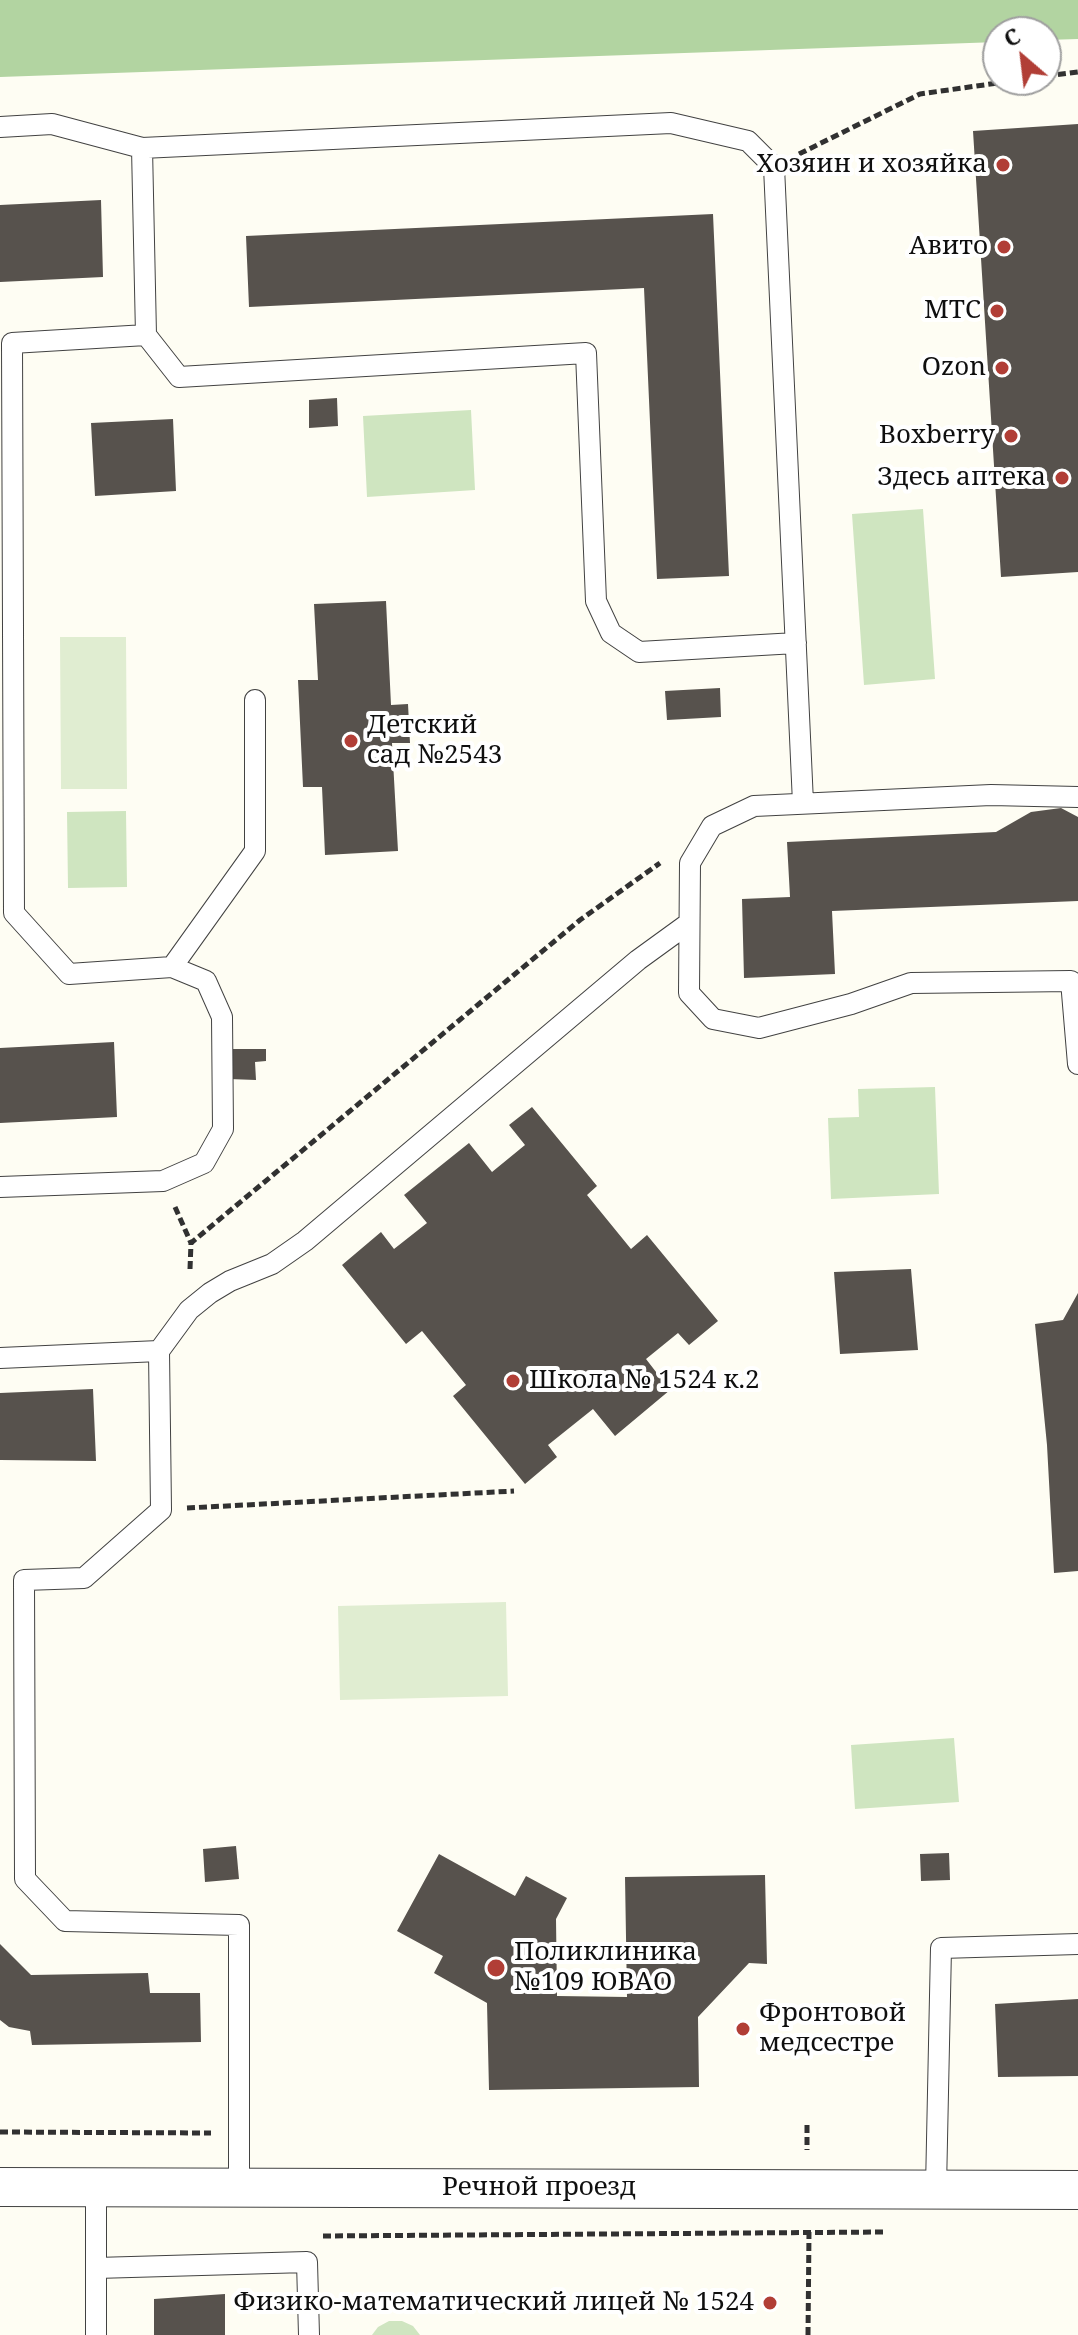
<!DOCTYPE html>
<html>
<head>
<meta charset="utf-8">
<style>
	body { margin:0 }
	#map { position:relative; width:1078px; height:2335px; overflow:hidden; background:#fefdf3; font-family:"Noto Serif",serif }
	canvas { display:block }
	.north { position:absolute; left:982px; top:16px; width:80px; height:80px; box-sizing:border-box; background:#fff; border:2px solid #9f9f9f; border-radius:50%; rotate:332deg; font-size:22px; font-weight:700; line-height:32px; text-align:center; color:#0f0f0f }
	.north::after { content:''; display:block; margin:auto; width:28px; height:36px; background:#b13e36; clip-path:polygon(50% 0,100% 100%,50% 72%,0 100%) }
</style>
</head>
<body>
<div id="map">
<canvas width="1078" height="2335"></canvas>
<div class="north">С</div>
</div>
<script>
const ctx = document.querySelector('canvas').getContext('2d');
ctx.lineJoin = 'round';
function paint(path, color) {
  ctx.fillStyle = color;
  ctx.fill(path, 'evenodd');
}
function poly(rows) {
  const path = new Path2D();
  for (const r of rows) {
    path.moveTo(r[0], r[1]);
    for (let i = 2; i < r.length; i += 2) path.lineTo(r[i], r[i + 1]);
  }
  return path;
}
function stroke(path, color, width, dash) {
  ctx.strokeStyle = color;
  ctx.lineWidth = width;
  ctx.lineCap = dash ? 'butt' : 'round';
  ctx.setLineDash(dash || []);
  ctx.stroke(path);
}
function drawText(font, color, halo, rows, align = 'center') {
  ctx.font = font + ' "Noto Serif",serif';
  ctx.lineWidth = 8;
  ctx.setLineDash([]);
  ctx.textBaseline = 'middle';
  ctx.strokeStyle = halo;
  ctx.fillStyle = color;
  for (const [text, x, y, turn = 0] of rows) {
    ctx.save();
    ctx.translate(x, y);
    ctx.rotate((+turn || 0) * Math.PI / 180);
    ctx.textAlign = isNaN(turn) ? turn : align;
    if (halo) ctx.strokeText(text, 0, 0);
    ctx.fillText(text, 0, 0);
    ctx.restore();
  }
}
const green = poly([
	[471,410,475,490,367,497,363,416],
	[923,509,935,679,864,685,852,514],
	[126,811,127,887,68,888,67,812],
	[935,1087,939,1194,831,1199,828,1118,859,1117,858,1089],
	[954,1738,959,1802,855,1809,851,1745],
	[389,2321,402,2321,413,2326,420,2335,372,2335,378,2327]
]);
const forest = poly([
	[0,0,1078,0,1078,39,1046,40,1046,32,998,32,998,42,0,77]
]);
const pitch = poly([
	[60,637,126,637,127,789,61,789],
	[506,1602,508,1696,340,1700,338,1606]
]);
const building = poly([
	[1078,124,1078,572,1001,577,973,131],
	[101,200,103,277,0,282,0,205],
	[713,214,729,576,657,579,644,288,249,307,246,236],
	[337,398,338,426,309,428,309,400],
	[173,419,176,491,95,496,91,423],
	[386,601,391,705,408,704,410,743,392,743,398,851,325,855,322,787,303,787,298,680,318,680,314,604],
	[720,688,721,717,667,720,665,691],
	[1061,808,1078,817,1078,901,832,911,835,974,744,978,742,899,790,897,787,842,996,832,1031,812],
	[114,1042,117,1117,0,1123,0,1048],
	[228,1049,266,1049,266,1061,255,1062,256,1080,229,1079],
	[532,1107,597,1186,587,1195,631,1249,647,1235,718,1321,689,1345,678,1333,646,1359,670,1390,615,1436,593,1409,548,1445,557,1457,525,1484,453,1396,466,1385,422,1331,406,1344,342,1265,381,1232,394,1249,427,1223,404,1195,469,1143,492,1172,525,1145,509,1125],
	[911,1269,918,1350,840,1354,834,1272],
	[1078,1293,1078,1571,1054,1573,1047,1445,1035,1324,1063,1320],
	[93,1389,96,1461,0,1460,0,1393],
	[236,1846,239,1879,205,1882,203,1849],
	[949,1853,950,1880,921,1881,920,1854],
	[439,1854,515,1896,526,1876,567,1898,556,1919,557,1996,627,1997,625,1877,765,1875,767,1964,749,1963,698,2017,699,2087,489,2090,487,2003,434,1973,443,1956,397,1931],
	[0,1944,31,1975,148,1973,150,1993,200,1993,201,2042,32,2045,30,2031,9,2027,0,2020],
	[1078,1999,1078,2076,998,2077,995,2004],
	[225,2294,225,2335,154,2335,154,2299]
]);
const path = poly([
	[1046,76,1078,72],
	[799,154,920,94,1019,80],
	[175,1207,191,1243],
	[190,1269,191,1243,580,920,660,863],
	[187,1508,514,1491],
	[807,2125,807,2150],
	[0,2132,211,2133],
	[323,2236,885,2232],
	[808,2335,809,2232]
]);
const service = poly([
	[0,127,52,124,142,148,671,123,748,141,774,167,803,803],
	[142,148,146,335],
	[1078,797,991,795,754,806,712,826,690,863,689,993,713,1019,759,1028,851,1004,911,983,1071,981,1078,1064],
	[172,967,255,851,255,700],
	[0,1187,163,1181,204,1163,223,1129,222,1017,206,981,172,967,69,974,14,913,12,343,146,335,179,377,586,353,596,601,611,633,639,652,796,643],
	[159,1351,189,1310,210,1293,230,1281,272,1264,305,1241,638,960,689,923],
	[0,1358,159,1351,161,1510,84,1578,24,1580,25,1879,65,1921,239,1925,239,2188],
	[96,2188,96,2335],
	[936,2188,941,1948,1078,1944],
	[96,2268,307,2262,309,2335]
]);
const minor = poly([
	[0,2187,1078,2190]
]);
const markers = [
	[1003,165,8,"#b13e36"],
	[1004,247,8,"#b13e36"],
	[997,311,8,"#b13e36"],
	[1002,368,8,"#b13e36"],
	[1011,436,8,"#b13e36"],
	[1062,478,8,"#b13e36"],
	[351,741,8,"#b13e36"],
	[513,1381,8,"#b13e36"],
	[496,1968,10,"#b13e36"],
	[743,2029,8,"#b13e36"],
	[770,2303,8,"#b13e36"]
];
const poiNames = [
	["Хозяин и хозяйка",987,165],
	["Авито",988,247],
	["МТС",981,311],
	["Ozon",986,368],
	["Boxberry",995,436],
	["Здесь аптека",1046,478],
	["Детский",367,726,"left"],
	["сад №2543",367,756,"left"],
	["Школа № 1524 к.2",529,1381,"left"],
	["Поликлиника",514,1953,"left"],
	["№109 ЮВАО",514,1983,"left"],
	["Фронтовой",759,2014,"left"],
	["медсестре",759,2044,"left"],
	["Физико-математический лицей № 1524",754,2303]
];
const streetNames = [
	["Речной проезд",539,2188]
];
paint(green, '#cfe5c0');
paint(forest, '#b2d4a1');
paint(pitch, '#e0edd1');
paint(building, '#57524d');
stroke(service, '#424242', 22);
stroke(minor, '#424242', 40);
stroke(path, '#313131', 5, [8, 4]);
stroke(service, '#fff', 20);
stroke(minor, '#fff', 38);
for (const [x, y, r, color] of markers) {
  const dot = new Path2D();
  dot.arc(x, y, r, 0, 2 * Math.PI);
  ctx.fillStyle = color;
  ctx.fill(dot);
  stroke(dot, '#fff', 3);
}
drawText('26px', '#0f0f0f', '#fff', poiNames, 'right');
drawText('26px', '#0f0f0f', '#fff', streetNames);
</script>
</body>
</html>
